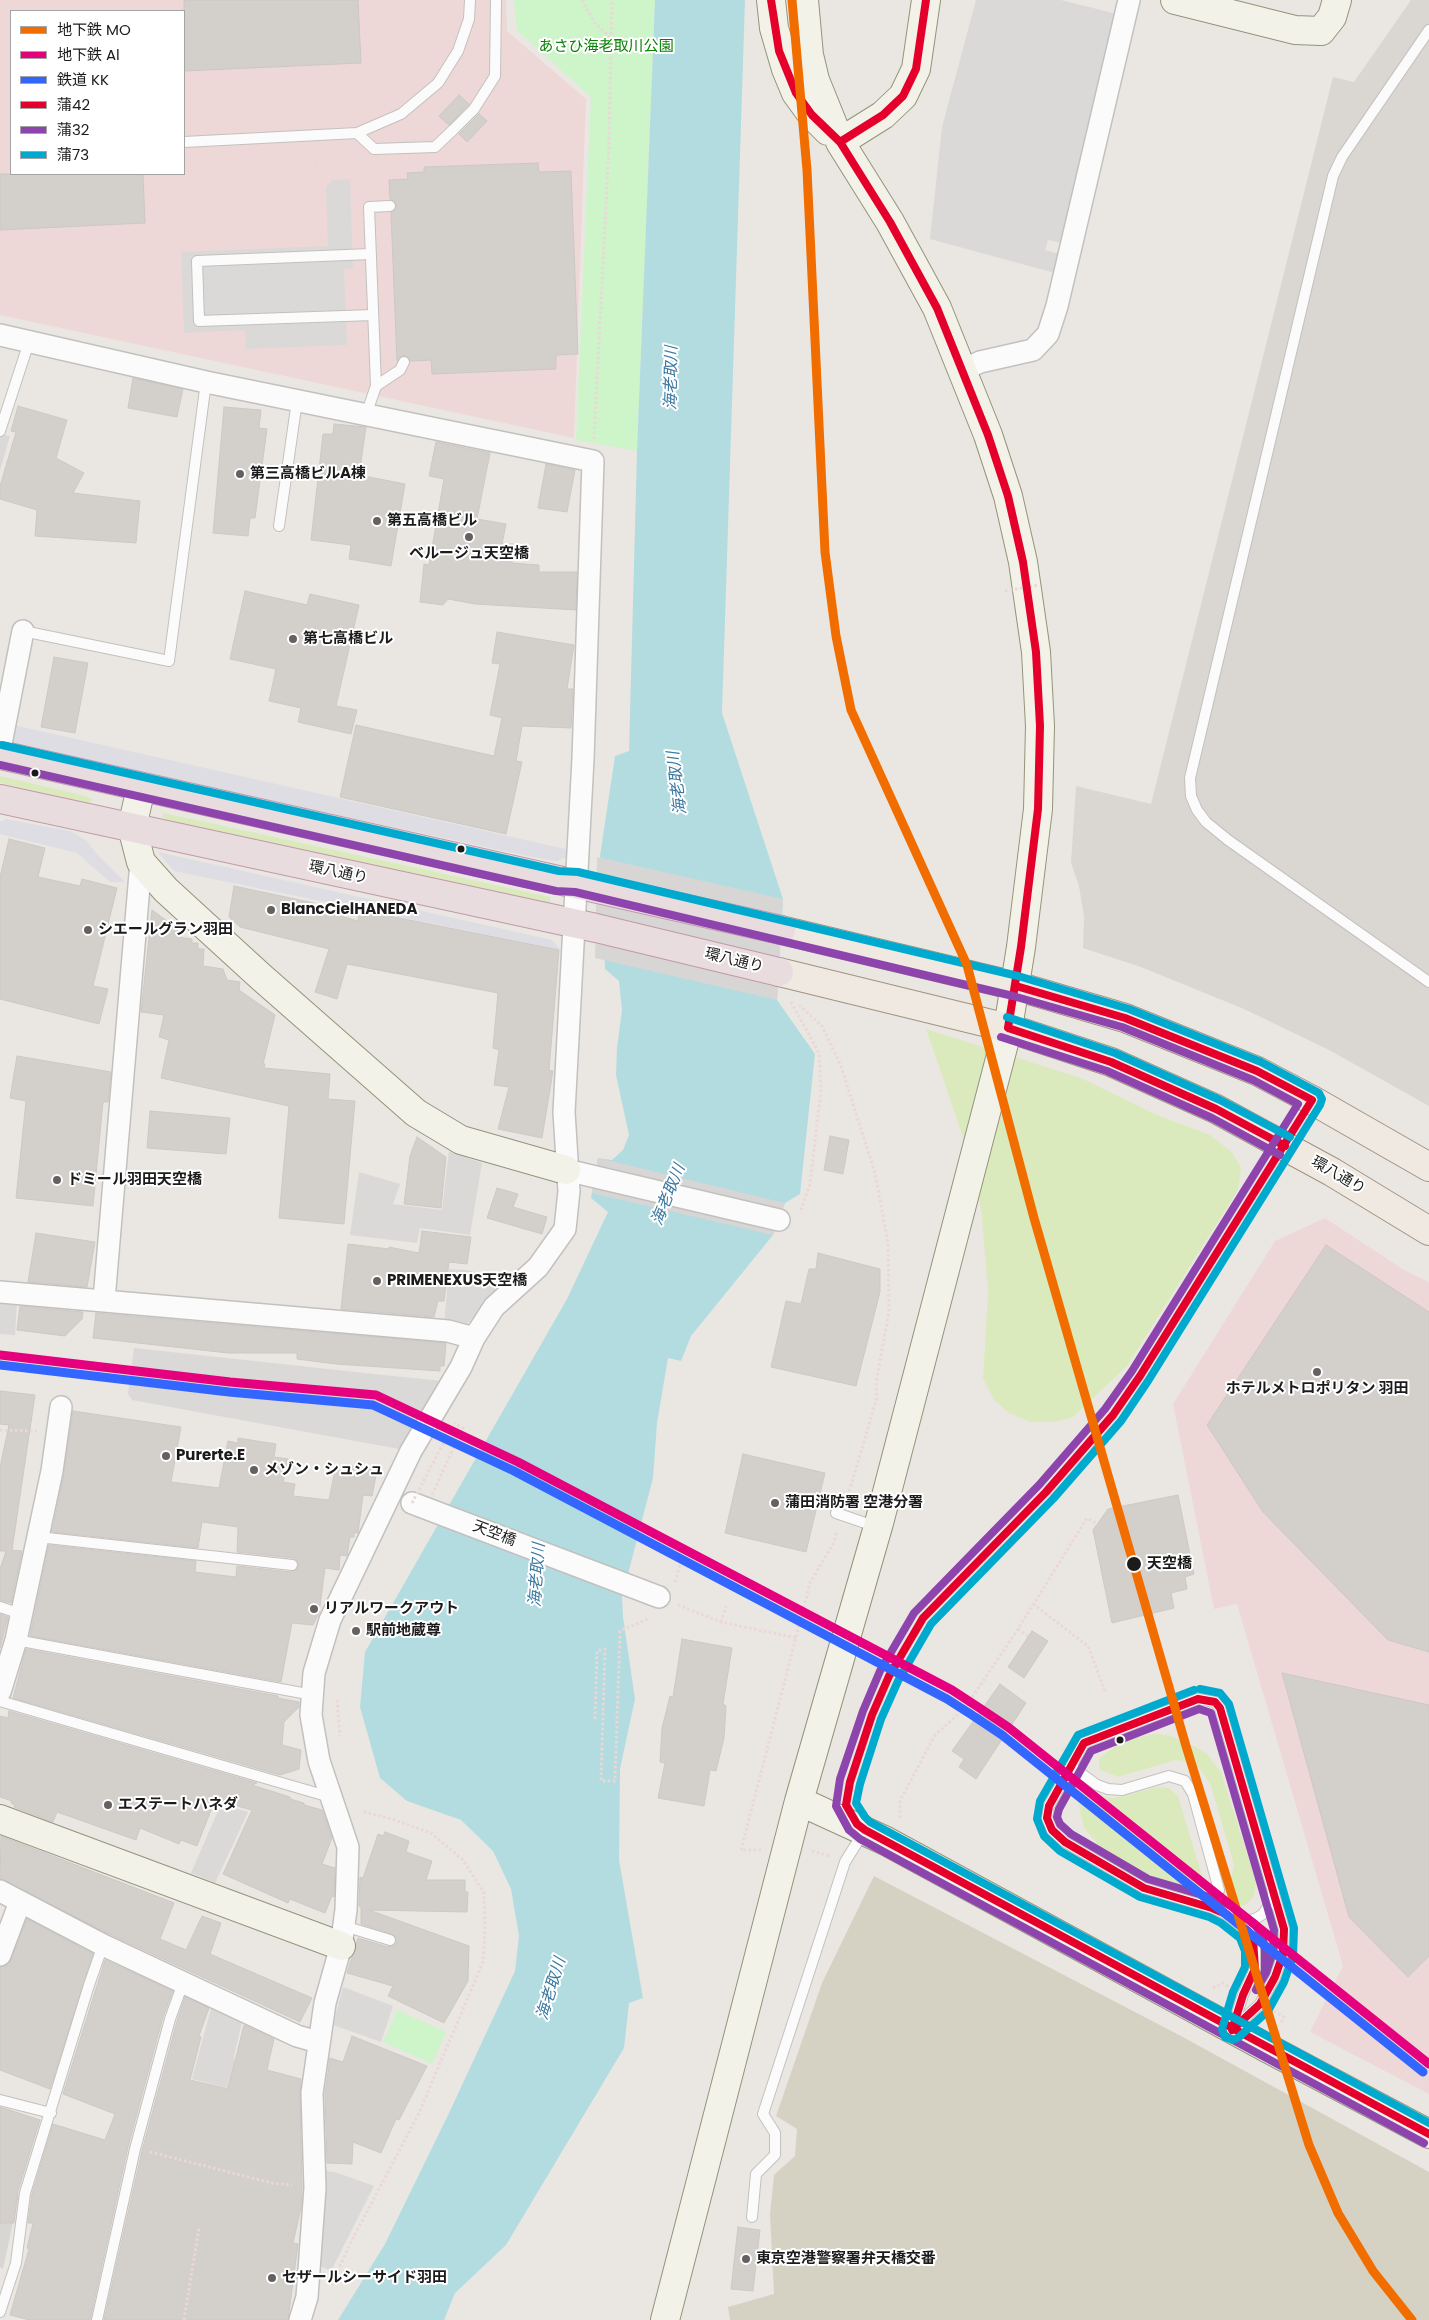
<!DOCTYPE html>
<html>
<head>
<meta charset="utf-8">
<style>
	body { margin:0 }
	#map { position:relative; width:1429px; height:2320px; overflow:hidden; background:#eae7e2; font-family:Poppins,"Noto Sans JP",sans-serif }
	canvas { display:block }
	.legend { position:absolute; left:10px; top:10px; width:175px; height:165px; box-sizing:border-box; background:#fff; border:1px solid #a4a4a4; margin:0; padding:6px 9px; list-style:none; font-size:15px; color:#1b1b1b }
	.legend li { display:flex; align-items:center; gap:10px; height:25px }
	.legend b { width:25px; border:1px solid #a4a4a4 }
</style>
</head>
<body>
<div id="map">
<canvas width="1429" height="2320"></canvas>
<ul class="legend">
<li><b style="height:6px;background:#f16d00"></b>地下鉄 MO</li>
<li><b style="height:6px;background:#e5007d"></b>地下鉄 Al</li>
<li><b style="height:6px;background:#36f"></b>鉄道 KK</li>
<li><b style="height:6px;background:#e4002b"></b>蒲42</li>
<li><b style="height:6px;background:#8e44ad"></b>蒲32</li>
<li><b style="height:6px;background:#00a9ce"></b>蒲73</li>
</ul>
</div>
<script>
const ctx = document.querySelector('canvas').getContext('2d');
ctx.lineJoin = 'round';
function paint(path, color) {
  ctx.fillStyle = color;
  ctx.fill(path, 'evenodd');
}
function poly(rows) {
  const path = new Path2D();
  for (const r of rows) {
    path.moveTo(r[0], r[1]);
    for (let i = 2; i < r.length; i += 2) path.lineTo(r[i], r[i + 1]);
  }
  return path;
}
function stroke(path, color, width, dash) {
  ctx.strokeStyle = color;
  ctx.lineWidth = width;
  ctx.lineCap = dash ? 'butt' : 'round';
  ctx.setLineDash(dash || []);
  ctx.stroke(path);
}
function drawText(font, color, halo, rows, align = 'center') {
  ctx.font = font + ' Poppins,"Noto Sans JP",sans-serif';
  ctx.lineWidth = 4;
  ctx.setLineDash([]);
  ctx.textBaseline = 'middle';
  ctx.strokeStyle = halo;
  ctx.fillStyle = color;
  for (const [text, x, y, turn = 0] of rows) {
    ctx.save();
    ctx.translate(x, y);
    ctx.rotate((+turn || 0) * Math.PI / 180);
    ctx.textAlign = isNaN(turn) ? turn : align;
    if (halo) ctx.strokeText(text, 0, 0);
    ctx.fillText(text, 0, 0);
    ctx.restore();
  }
}
const commercial = poly([
	[0,0,506,0,507,31,586,99,574,438,0,315],
	[11,11,184,11,184,174,11,174],
	[1325,1218,1404,1270,1429,1282,1429,2094,1310,2032,1343,1966,1237,1604,1214,1609,1173,1404,1275,1241]
]);
const religious = poly([
	[0,2193,19,2195,3,2269,0,2267]
]);
const airport = poly([
	[1411,0,1429,0,1429,1106,1329,1050,1244,1009,1141,967,1083,948,1084,917,1079,886,1071,863,1076,786,1151,804,1333,77,1354,82]
]);
const construction = poly([
	[874,1876,1181,2036,1429,2172,1429,2320,730,2320,728,2307,774,2294,770,2214,774,2175,795,2156,797,2129,776,2116,822,1983]
]);
const grass = poly([
	[0,776,86,796,93,800,88,803,0,783],
	[164,813,550,897,550,903,167,820,162,816],
	[926,1029,1081,1078,1157,1115,1210,1135,1232,1152,1241,1168,1238,1190,1127,1366,1073,1417,1054,1422,1030,1422,1009,1413,994,1400,983,1379,988,1291,981,1208,965,1143],
	[1155,1734,1169,1735,1194,1746,1207,1754,1221,1772,1256,1882,1254,1896,1246,1905,1234,1906,1227,1897,1234,1865,1210,1783,1199,1768,1184,1761,1176,1760,1118,1777,1099,1769,1099,1758,1117,1745,1133,1738],
	[1158,1787,1169,1788,1178,1796,1205,1886,1203,1889,1199,1890,1159,1880,1101,1848,1084,1828,1079,1806,1083,1790,1089,1789,1104,1797,1114,1798]
]);
const park = poly([
	[514,0,655,0,637,451,576,440,591,97,517,30],
	[397,2010,446,2032,432,2064,383,2042]
]);
const parking = poly([
	[976,0,1061,0,1117,14,1062,243,1048,240,1045,250,1060,254,1055,273,930,239,942,127],
	[350,179,353,268,344,269,347,345,246,349,245,330,184,333,181,252,328,246,326,187,333,180],
	[0,434,10,436,0,470],
	[449,1151,482,1163,470,1235,420,1228,417,1243,350,1235,359,1172,400,1184,393,1204,442,1210],
	[449,1269,467,1270,509,1281,465,1326,444,1324],
	[0,1299,17,1300,15,1335,0,1334],
	[134,1348,374,1374,442,1381,399,1449,132,1400,128,1394],
	[221,1804,248,1812,215,1883,191,1873],
	[343,1987,393,2006,381,2042,333,2025],
	[212,2005,243,2018,234,2056,235,2090,192,2079],
	[325,2171,335,2172,374,2186,331,2271,320,2266]
]);
const plaza = poly([
	[0,722,570,850,566,857,557,861,537,858,239,794,0,739],
	[6,819,70,831,86,840,95,852,125,882,110,882,77,853,0,834,0,822],
	[158,852,552,940,561,950,174,871]
]);
const water = poly([
	[655,0,745,0,722,713,783,899,777,1000,815,1054,800,1194,785,1203,773,1235,691,1336,681,1361,668,1358,657,1423,653,1478,622,1597,623,1617,635,1699,620,1769,619,1860,643,1998,629,2003,624,2048,506,2245,455,2293,444,2320,338,2320,385,2244,449,2113,515,1971,519,1936,511,1889,493,1851,461,1820,407,1801,380,1778,360,1707,365,1652,567,1299,608,1212,591,1198,598,1158,612,1160,623,1150,629,1135,616,1075,617,1048,622,1010,619,981,605,969,600,856,615,756,629,751,637,451]
]);
const pier = poly([
	[597,857,783,899,777,1000,595,958],
	[598,1158,785,1203,773,1235,592,1193]
]);
const building = poly([
	[184,0,358,0,361,63,184,71,184,0],
	[459,95,469,104,449,125,439,116,459,95],
	[479,114,487,121,467,142,459,134,479,114],
	[538,163,539,172,571,171,578,354,556,355,556,369,432,374,431,360,411,361,404,355,397,361,391,213,397,206,395,202,390,199,389,180,408,179,407,173,424,172,424,167,538,163],
	[0,174,143,174,145,223,0,230,0,174],
	[133,378,183,389,177,417,128,408,133,378],
	[18,406,67,420,56,458,84,473,73,493,140,501,136,543,35,536,37,510,0,499,0,486,16,432,11,431,18,406],
	[224,407,261,410,259,428,267,429,255,518,250,518,248,536,213,533,224,407],
	[334,424,366,427,359,475,405,484,391,566,349,559,351,545,311,540,323,434,333,434,334,424],
	[436,442,490,453,477,519,506,524,502,544,513,544,512,563,539,565,539,572,577,572,576,610,475,604,448,599,443,605,420,602,424,564,429,565,444,479,429,476,436,442],
	[546,464,575,470,567,512,538,508,546,464],
	[245,591,307,605,310,594,359,605,336,706,357,710,351,734,298,722,301,708,269,701,276,669,230,659,245,591],
	[497,632,574,645,567,689,573,689,571,728,522,726,516,761,522,762,506,834,340,797,356,725,494,756,502,718,490,715,500,664,492,663,497,632],
	[54,657,88,663,75,733,41,727,54,657],
	[9,839,45,848,38,877,80,886,82,879,117,888,93,986,108,989,99,1024,0,999,0,877,9,839],
	[234,886,314,903,313,908,358,921,359,910,559,950,549,1070,553,1071,542,1138,498,1129,509,1087,494,1085,499,1050,493,1048,498,993,347,964,337,999,315,992,329,949,240,927,229,917,234,886],
	[152,910,178,929,177,937,192,939,192,943,198,943,198,949,204,949,203,966,223,969,227,980,240,982,239,990,275,1015,263,1064,265,1064,264,1068,330,1074,328,1099,355,1101,344,1224,279,1218,289,1106,161,1078,169,1040,159,1037,164,1015,141,1012,152,910],
	[17,1056,111,1072,108,1102,103,1102,93,1206,16,1198,26,1101,10,1098,17,1056],
	[150,1111,230,1118,226,1154,147,1148,150,1111],
	[830,1136,849,1140,843,1174,824,1170,830,1136],
	[417,1137,446,1157,441,1208,404,1204,410,1156,417,1137],
	[497,1188,518,1194,513,1207,547,1217,542,1234,487,1218,497,1188],
	[422,1231,471,1237,467,1264,449,1262,444,1301,438,1301,434,1317,341,1309,348,1244,389,1249,389,1247,419,1253,422,1231],
	[36,1233,95,1242,87,1287,28,1282,36,1233],
	[1326,1245,1429,1312,1429,1652,1388,1640,1263,1512,1207,1425,1326,1245],
	[818,1253,880,1269,880,1292,856,1386,771,1367,786,1301,801,1304,809,1269,816,1269,818,1253],
	[20,1306,83,1312,82,1319,65,1336,17,1330,20,1306],
	[96,1313,446,1343,444,1366,440,1366,440,1371,336,1364,297,1359,297,1353,228,1353,93,1338,96,1313],
	[0,1391,35,1395,12,1550,22,1551,11,1603,0,1600,0,1569,6,1551,0,1551,0,1467,9,1425,0,1424,0,1391],
	[73,1411,181,1427,171,1482,219,1488,228,1441,238,1443,238,1438,276,1444,274,1457,288,1459,283,1482,295,1484,293,1496,329,1500,335,1470,346,1471,347,1465,377,1470,372,1496,363,1495,358,1533,354,1533,354,1537,350,1537,347,1556,340,1555,339,1570,325,1568,319,1613,313,1625,292,1623,281,1682,30,1636,49,1545,196,1561,195,1572,236,1577,237,1566,291,1572,299,1566,298,1562,293,1558,237,1552,238,1527,202,1522,198,1548,52,1532,64,1474,73,1411],
	[743,1454,825,1473,806,1552,725,1533,743,1454],
	[1178,1495,1194,1574,1185,1577,1187,1589,1171,1593,1174,1608,1112,1623,1093,1530,1108,1509,1178,1495],
	[0,1614,8,1617,0,1648,0,1614],
	[1032,1631,1048,1641,1024,1678,1008,1667,1032,1631],
	[682,1639,732,1648,723,1704,726,1706,724,1738,716,1771,710,1770,704,1806,658,1798,665,1763,660,1762,662,1728,670,1696,673,1697,682,1639],
	[26,1649,278,1696,278,1698,299,1702,299,1707,284,1722,282,1745,301,1750,299,1769,280,1775,13,1698,26,1649],
	[1282,1673,1429,1705,1429,1956,1408,1977,1349,1917,1282,1673],
	[1000,1684,1026,1703,976,1779,959,1767,964,1759,952,1751,1000,1684],
	[9,1711,257,1783,252,1785,290,1797,290,1799,304,1803,304,1805,322,1810,332,1838,322,1864,335,1868,334,1897,332,1896,325,1913,290,1899,288,1903,223,1874,252,1810,215,1800,197,1846,181,1840,179,1844,140,1828,136,1840,57,1812,53,1822,14,1807,15,1805,11,1803,12,1801,0,1797,0,1716,8,1718,9,1711],
	[385,1832,409,1841,406,1852,432,1861,426,1880,465,1880,465,1892,468,1892,467,1912,369,1910,469,1946,468,1981,444,2023,388,1996,393,1986,347,1973,358,1938,388,1947,394,1945,397,1942,392,1934,361,1924,361,1907,359,1906,360,1877,363,1878,378,1834,383,1836,385,1832],
	[1,1836,174,1903,160,1939,186,1950,202,1916,221,1923,210,1954,312,1998,300,2022,109,1934,0,1879,1,1836],
	[27,1919,93,1954,50,2089,0,2070,0,1967,8,1965,11,1960,27,1919],
	[105,1960,173,1991,163,2017,128,2147,90,2320,30,2320,10,2315,29,2249,27,2248,33,2223,28,2223,32,2194,53,2124,105,2140,115,2114,63,2094,105,1960],
	[185,1997,209,2008,199,2036,201,2037,190,2080,228,2089,244,2025,274,2039,267,2070,301,2079,300,2093,302,2188,301,2208,293,2243,298,2244,288,2320,104,2320,142,2151,177,2021,185,1997],
	[352,2036,427,2066,399,2120,396,2119,381,2153,353,2142,352,2164,327,2163,325,2094,330,2058,343,2062,352,2036],
	[0,2107,40,2120,18,2191,14,2223,0,2223,0,2107],
	[738,2227,760,2230,753,2291,731,2289,738,2227]
]);
const path = poly([
	[582,0,594,22,610,37],
	[0,281,32,295,74,296,109,286,184,239,264,236,285,229,301,212,311,193,318,151],
	[594,439,609,145,612,0],
	[791,1002,819,1053,821,1089,810,1184,800,1213],
	[799,1005,822,1026,841,1066,875,1173,888,1243,889,1311,876,1383,877,1398,847,1499],
	[0,1430,37,1431],
	[454,1447,463,1428,454,1423],
	[675,1582,681,1562],
	[1033,1604,1088,1646,1105,1691],
	[678,1605,721,1622,797,1638],
	[721,1622,726,1606],
	[1018,1629,1028,1636],
	[337,1700,340,1736],
	[595,1719,597,1651,605,1649,601,1781,615,1781,620,1631,650,1618],
	[900,1818,900,1801,935,1735,965,1708,1018,1629,1087,1518,1097,1524],
	[761,1850,741,1850,810,1583,833,1544,837,1532],
	[812,1851,830,1856],
	[1213,1988,1223,1983,1229,1987],
	[1274,2011,1284,2017,1280,2025],
	[150,2152,272,2183,292,2185],
	[332,2285,350,2244,419,2113,483,1962,485,1929,484,1893,463,1860,431,1833,392,1819,361,1811],
	[184,2320,199,2228]
]);
const lane = poly([
	[1429,30,1342,157,1333,176,1190,778,1191,796,1197,810,1206,822,1228,840,1429,982],
	[357,133,374,149,435,147,454,129,474,109,495,76,496,0],
	[184,142,357,133,401,114,438,83,458,51,469,19,470,0],
	[371,254,197,261,199,321,373,315],
	[376,386,400,370,404,362],
	[366,415,376,386,369,207,390,206],
	[0,431,29,342],
	[279,526,297,401],
	[23,631,169,661,206,382],
	[836,1513,877,1527],
	[38,1537,292,1565],
	[0,1607,21,1614],
	[16,1640,313,1695],
	[1198,1699,1215,1702,1220,1708,1284,1929,1283,1954,1275,1977,1260,2004,1232,2030,1243,1995,1255,1969,1255,1950,1253,1939,1248,1931,1226,1914,1212,1908,1144,1888,1065,1842,1052,1830,1047,1818,1049,1806,1084,1743,1198,1699],
	[0,1701,330,1797],
	[1071,1766,1097,1785,1108,1789,1122,1790,1169,1776,1185,1781,1193,1794,1219,1890,1212,1908],
	[1237,1922,1255,1919,1263,1914,1271,1902,1274,1892],
	[344,1926,390,1940],
	[0,2100,51,2113],
	[752,2217,756,2174,775,2155,775,2133,763,2114,845,1862,863,1833],
	[0,2312,16,2263,25,2193,89,1985,103,1945],
	[97,2320,135,2149,170,2019,183,1983]
]);
const street = poly([
	[0,335,206,382,593,461,583,759,564,1112,569,1191,565,1229,538,1267,494,1307,474,1338,461,1367,411,1451,330,1620,314,1673,311,1715,319,1761,348,1847,346,1910,341,1946,325,2003,312,2093,315,2188,307,2297,300,2320],
	[963,370,980,362,1033,350,1048,334,1057,306,1129,0],
	[0,749,23,631],
	[566,1170,779,1220],
	[0,1292,448,1331,474,1338],
	[104,1300,141,862],
	[412,1503,659,1597],
	[0,1692,16,1640,52,1471,61,1407],
	[0,1891,103,1945,297,2036,318,2042],
	[0,1955,20,1902]
]);
const secondary = poly([
	[771,0,774,28,786,69,796,93,812,115,828,131],
	[1175,0,1295,30,1321,31,1332,17,1337,0],
	[840,142,883,115,903,96,916,69,926,0],
	[141,788,132,827,141,862,166,890,260,976,416,1113,461,1140,566,1170],
	[799,1801,886,1841,1267,2048,1429,2134],
	[0,1819,341,1946],
	[665,2320,799,1801,879,1523,1008,1028,1021,947,1038,809,1040,726,1036,652,1023,562,1008,496,988,435,937,308,890,222,840,142,815,80,809,55,804,0]
]);
const primary = poly([
	[781,930,1016,986,1125,1018,1257,1071,1312,1100,1429,1167],
	[779,972,1008,1028,1111,1062,1216,1109,1332,1172,1429,1231]
]);
const highway = poly([
	[0,755,781,930],
	[0,799,596,928,779,972]
]);
const pathBridge = poly([
	[1005,591,1039,585],
	[412,1503,444,1442,454,1447,431,1497]
]);
const bus1 = poly([
	[771,0,779,51,796,93,812,115,840,142,890,222,937,308,988,435,1008,496,1023,562,1036,652,1040,726,1038,809,1021,947,1008,1028,1111,1062,1216,1109,1285,1146],
	[840,142,883,115,903,96,916,69,926,0],
	[1016,986,1125,1018,1257,1071,1312,1100,1140,1376,1113,1415,1046,1492,923,1618,889,1676,872,1715,850,1782,846,1805,857,1824,865,1830,1429,2134],
	[1198,1699,1215,1702,1220,1708,1284,1929,1283,1954,1275,1977,1260,2004,1232,2030,1243,1995,1255,1969,1253,1939,1248,1931,1226,1914,1212,1908,1144,1888,1065,1842,1052,1830,1047,1818,1049,1806,1084,1743,1198,1699]
]);
const bus2 = poly([
	[0,765,556,891,575,892,1013,996,1122,1027,1253,1080,1298,1104,1132,1371,1105,1409,1039,1485,914,1613,880,1671,863,1711,840,1779,836,1806,849,1830,860,1839,1424,2143],
	[1001,1037,1107,1071,1212,1118,1280,1155],
	[1199,1709,1211,1713,1274,1930,1273,1952,1266,1973,1256,1990,1265,1971,1265,1950,1262,1935,1255,1924,1231,1906,1216,1899,1148,1879,1071,1834,1060,1824,1057,1817,1059,1809,1091,1751,1199,1709]
]);
const bus3 = poly([
	[2,745,559,871,578,872,1018,976,1129,1009,1261,1062,1319,1093,1322,1099,1320,1105,1148,1381,1121,1421,1053,1499,931,1624,898,1681,881,1719,860,1784,856,1803,865,1817,870,1822,1429,2123],
	[1007,1017,1115,1053,1220,1100,1290,1137],
	[1194,1690,1078,1735,1040,1801,1037,1819,1044,1836,1060,1851,1140,1897,1209,1917,1221,1923,1240,1938,1245,1951,1245,1967,1233,1992,1222,2029,1225,2037,1233,2040,1239,2037,1268,2011,1284,1982,1293,1956,1294,1928,1229,1704,1220,1693,1200,1689]
]);
const rail1 = poly([
	[0,1365,229,1392,373,1405,514,1471,947,1699,972,1715,1002,1735,1423,2072]
]);
const metro1 = poly([
	[792,0,807,170,825,552,836,636,851,710,967,965,1034,1218,1186,1746,1309,2145,1338,2213,1373,2271,1412,2320]
]);
const metro2 = poly([
	[0,1355,230,1382,376,1395,518,1462,952,1690,978,1707,1008,1727,1429,2064]
]);
const markers = [
	[240,474,5,"#636261"],
	[377,521,5,"#636261"],
	[469,537,5,"#636261"],
	[293,639,5,"#636261"],
	[35,773,4.5,"#1b1b1b"],
	[461,849,4.5,"#1b1b1b"],
	[271,910,5,"#636261"],
	[88,930,5,"#636261"],
	[57,1180,5,"#636261"],
	[377,1281,5,"#636261"],
	[1317,1372,5,"#636261"],
	[166,1456,5,"#636261"],
	[254,1470,5,"#636261"],
	[775,1503,5,"#636261"],
	[1134,1564,8,"#1b1b1b"],
	[314,1609,5,"#636261"],
	[356,1631,5,"#636261"],
	[1120,1740,4.5,"#1b1b1b"],
	[108,1805,5,"#636261"],
	[746,2259,5,"#636261"],
	[272,2278,5,"#636261"]
];
const parkNames = [
	["あさひ海老取川公園",606,47]
];
const poiNames = [
	["第三高橋ビルA棟",250,474],
	["第五高橋ビル",387,521],
	["ベルージュ天空橋",469,554,"center"],
	["第七高橋ビル",303,639],
	["BlancCielHANEDA",281,910],
	["シエールグラン羽田",98,930],
	["ドミール羽田天空橋",67,1180],
	["PRIMENEXUS天空橋",387,1281],
	["ホテルメトロポリタン 羽田",1317,1389,"center"],
	["Purerte.E",176,1456],
	["メゾン・シュシュ",264,1470],
	["蒲田消防署 空港分署",785,1503],
	["リアルワークアウト",324,1609],
	["駅前地蔵尊",366,1631],
	["エステートハネダ",118,1805],
	["東京空港警察署弁天橋交番",756,2259],
	["セザールシーサイド羽田",282,2278]
];
const streetNames = [
	["環八通り",338,873,12],
	["環八通り",734,961,14],
	["環八通り",1338,1176,30],
	["天空橋",494,1534,21]
];
const stopNames = [
	["天空橋",1147,1564]
];
const waterNames = [
	["海老取川",672,378,-89],
	["海老取川",678,783,-97],
	["海老取川",669,1195,-68],
	["海老取川",538,1575,-86],
	["海老取川",552,1989,-73]
];
paint(commercial, '#eed8d7');
paint(religious, '#d8d6d4');
paint(airport, '#dad6d1');
paint(construction, '#d5d2c3');
paint(grass, '#dbeabd');
paint(park, '#cef4ca');
paint(parking, '#dad9d7');
paint(plaza, '#dddde3');
paint(water, '#b3dce1');
paint(pier, '#d7d6d4');
paint(building, '#d3cfcb');
stroke(building, '#cdc8c3', 1);
stroke(lane, '#c2c1bf', 12);
stroke(street, '#c2c1bf', 24);
stroke(secondary, '#94937b', 30);
stroke(primary, '#a09280', 30);
stroke(highway, '#c198a8', 30);
stroke(path, '#ead7d6', 3, [2.5, 2.5]);
stroke(lane, '#fcfbfb', 10);
stroke(street, '#fcfbfb', 21);
stroke(secondary, '#f2f2e8', 28);
stroke(primary, '#f0e9e2', 28);
stroke(highway, '#e9dcdf', 28);
stroke(pathBridge, '#ead7d6', 3, [2.5, 2.5]);
stroke(bus1, '#e4002b', 8);
stroke(bus2, '#8e44ad', 8);
stroke(bus3, '#00a9ce', 8);
stroke(rail1, '#36f', 9);
stroke(metro1, '#f16d00', 9);
stroke(metro2, '#e5007d', 9);
for (const [x, y, r, color] of markers) {
  const dot = new Path2D();
  dot.arc(x, y, r, 0, 2 * Math.PI);
  ctx.fillStyle = color;
  ctx.fill(dot);
  stroke(dot, '#fff', 2);
}
drawText('15px', '#067f02', '#fff', parkNames);
drawText('bold 15px', '#1b1b1b', '#fff', poiNames, 'left');
drawText('15px', '#1b1b1b', '#fff', streetNames);
drawText('bold 15px', '#1b1b1b', '#fff', stopNames, 'left');
drawText('italic 16px', '#3c79a1', '#fff', waterNames);
</script>
</body>
</html>
